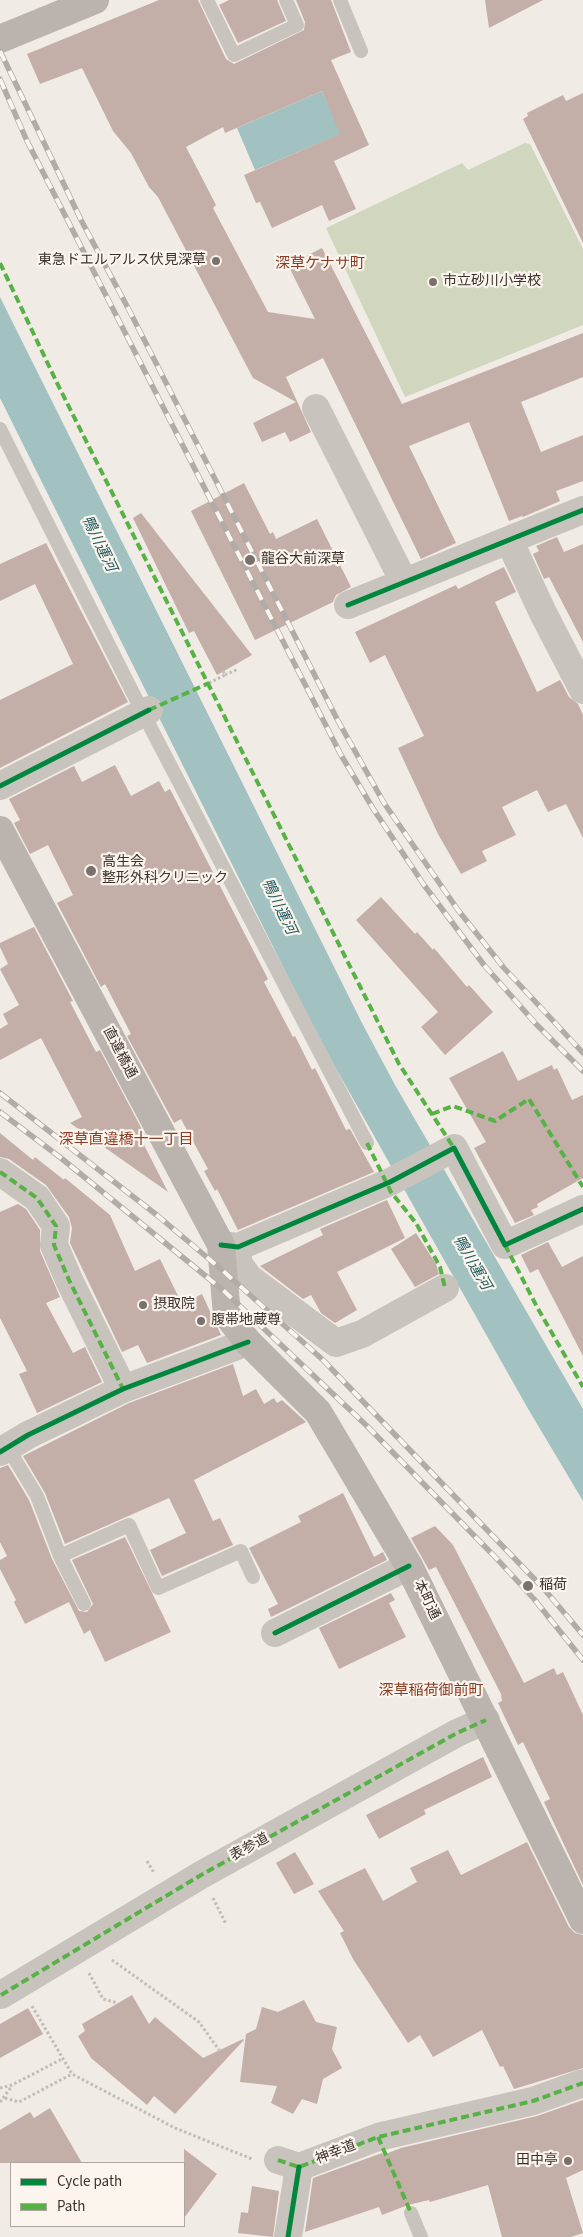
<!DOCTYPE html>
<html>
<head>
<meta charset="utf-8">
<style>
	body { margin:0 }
	#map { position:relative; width:583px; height:2237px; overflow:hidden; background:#f0ebe5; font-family:"Source Sans 3",sans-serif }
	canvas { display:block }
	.legend { position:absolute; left:10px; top:2162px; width:175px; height:65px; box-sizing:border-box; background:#fbf5ee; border:1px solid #aea6a0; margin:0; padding:6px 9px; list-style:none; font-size:15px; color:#3b302b }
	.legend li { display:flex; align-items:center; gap:10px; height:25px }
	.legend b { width:25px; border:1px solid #aea6a0 }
</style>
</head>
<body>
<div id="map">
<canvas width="583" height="2237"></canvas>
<ul class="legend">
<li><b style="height:6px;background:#00873e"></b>Cycle path</li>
<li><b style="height:6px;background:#57b246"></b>Path</li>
</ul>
</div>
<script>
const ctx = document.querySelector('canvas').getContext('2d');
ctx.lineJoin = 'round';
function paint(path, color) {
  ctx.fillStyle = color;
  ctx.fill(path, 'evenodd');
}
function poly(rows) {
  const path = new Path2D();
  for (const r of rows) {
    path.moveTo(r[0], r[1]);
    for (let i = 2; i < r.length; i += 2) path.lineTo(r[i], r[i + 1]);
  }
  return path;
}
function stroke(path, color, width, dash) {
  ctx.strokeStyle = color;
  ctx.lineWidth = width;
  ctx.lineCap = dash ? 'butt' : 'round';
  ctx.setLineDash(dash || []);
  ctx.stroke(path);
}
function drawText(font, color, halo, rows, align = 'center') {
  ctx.font = font + ' "Source Sans 3","Noto Sans JP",sans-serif';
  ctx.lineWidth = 4.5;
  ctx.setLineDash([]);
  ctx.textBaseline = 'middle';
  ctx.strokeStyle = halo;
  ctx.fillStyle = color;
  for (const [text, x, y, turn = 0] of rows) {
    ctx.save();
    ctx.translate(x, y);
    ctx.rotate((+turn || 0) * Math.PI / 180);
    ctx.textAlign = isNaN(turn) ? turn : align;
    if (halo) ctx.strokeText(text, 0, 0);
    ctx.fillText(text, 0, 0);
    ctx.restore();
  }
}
const green = poly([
	[525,143,530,144,583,249,583,325,405,397,326,228,462,163,468,170]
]);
const water = poly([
	[322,91,341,134,255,170,237,128],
	[0,297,362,1023,395,1085,583,1409,583,1501,527,1407,316,1033,0,398]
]);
const building = poly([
	[159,0,198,0,226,59,234,64,304,30,305,22,296,0,331,0,351,52,331,60,369,145,334,161,356,209,329,221,322,205,272,228,260,202,256,203,244,175,340,134,322,91,225,133,223,127,186,147,216,205,213,208,268,312,315,319,288,265,322,248,402,404,583,333,583,377,521,402,541,452,583,435,583,481,556,491,560,501,523,517,522,516,509,521,469,422,409,446,456,543,421,559,323,358,286,377,311,432,290,442,285,432,262,442,253,423,296,402,253,378,158,197,149,187,131,153,113,131,82,68,40,84,27,54],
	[229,0,277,0,286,21,238,43,219,5],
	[485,0,543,0,489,28],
	[583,93,583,243,523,119,528,116,527,113,563,95,566,101],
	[244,483,270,534,273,532,276,539,317,519,351,587,336,595,333,602,255,640,191,511],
	[141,513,252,655,217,675,194,631,189,633,133,518],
	[557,537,564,552,583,544,583,642,549,577,544,579,533,554,539,551,536,546],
	[46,543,128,702,0,768,0,700,73,664,35,584,0,601,0,564],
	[504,567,516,592,495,602,537,692,560,680,569,697,578,704,583,715,583,838,566,804,548,812,537,790,502,807,516,835,482,851,487,861,461,874,438,834,398,748,424,736,385,655,370,663,355,632,456,585,458,589],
	[115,765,131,796,159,781,165,792,170,789,268,979,264,982,293,1037,295,1036,312,1070,315,1068,346,1130,350,1129,374,1172,238,1230,217,1189,215,1191,204,1171,208,1169,181,1119,174,1123,127,1036,131,1034,105,984,101,987,57,903,73,895,48,845,30,854,14,823,20,820,9,799,74,766,82,782],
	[381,897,415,934,417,932,433,950,434,948,467,987,469,985,493,1012,445,1055,421,1027,438,1012,356,920],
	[34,927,73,1001,70,1002,96,1052,100,1050,146,1137,141,1139,168,1192,70,1123,82,1117,41,1038,0,1060,0,1029,8,1024,3,1014,19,1005,0,969,8,964,0,947,0,943],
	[503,1051,518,1081,552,1065,554,1070,557,1068,572,1100,583,1095,583,1178,537,1204,538,1207,531,1210,534,1215,515,1223,474,1148,486,1142,449,1078],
	[0,1133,33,1160,35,1157,64,1180,65,1178,110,1215,135,1271,160,1259,182,1304,202,1294,221,1335,147,1363,138,1345,122,1352,70,1243,72,1228,69,1217,46,1185,9,1159,0,1157],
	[387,1200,405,1238,337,1272,357,1310,335,1323,321,1313,311,1295,303,1299,260,1266,323,1235,320,1229],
	[18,1204,26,1209,40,1230,40,1251,60,1297,46,1303,73,1353,85,1347,102,1382,37,1413,19,1374,27,1371,0,1318,0,1212],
	[416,1233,436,1264,439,1274,415,1287,391,1249],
	[548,1242,562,1267,583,1256,583,1356,538,1269,530,1273,521,1255],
	[233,1364,243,1396,256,1389,264,1404,274,1398,277,1403,282,1400,306,1422,194,1480,213,1521,220,1518,233,1545,162,1576,150,1550,186,1533,169,1498,65,1544,45,1493,23,1456,129,1403],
	[8,1465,29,1500,52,1559,79,1611,87,1612,93,1604,72,1560,125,1537,171,1632,105,1662,90,1630,84,1634,69,1602,25,1624,14,1602,16,1600,0,1569,0,1560,7,1556,0,1542,0,1468],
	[343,1493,374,1557,383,1552,387,1560,271,1617,268,1609,278,1604,249,1548,301,1522,298,1516],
	[435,1526,453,1545,524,1683,554,1668,557,1675,563,1672,583,1715,583,1885,544,1802,550,1799,523,1742,518,1745,498,1703,502,1701,501,1694,436,1567,429,1570,411,1538],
	[391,1593,395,1600,389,1603,406,1637,339,1669,319,1628],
	[483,1757,492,1777,424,1810,426,1814,379,1839,366,1815],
	[527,1842,569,1927,575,1933,583,1935,583,2068,514,2089,503,2066,500,2067,482,2030,433,2057,420,2035,408,2043,353,1959,340,1933,344,1931,318,1891,365,1868,383,1901,417,1882,410,1868,448,1850,461,1875],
	[295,1852,314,1884,294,1894,276,1863],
	[132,1995,149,2024,155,2017,203,2058,243,2039,244,2040,175,2114,154,2096,147,2105,91,2058,78,2036,85,2031,82,2024],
	[304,2000,316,2022,337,2027,332,2049,342,2068,323,2079,317,2104,302,2099,293,2114,271,2103,277,2086,240,2082,246,2034,256,2029,262,2007,278,2012],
	[28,2008,43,2034,0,2058,0,2024],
	[583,2100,583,2170,566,2178,583,2233,571,2237,502,2237,488,2185,430,2202,429,2200,408,2205,382,2215,379,2207,305,2232,313,2178,382,2153,383,2155,401,2148,537,2116],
	[50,2108,82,2163,0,2163,0,2130,30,2112,34,2118],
	[184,2149,217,2174,184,2218],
	[252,2186,279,2191,273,2237,238,2233,241,2212,248,2213]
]);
const path = poly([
	[225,675,238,669],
	[209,683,225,675,223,671],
	[147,1861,154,1873],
	[213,1898,226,1924],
	[112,1960,199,2022,219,2050],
	[89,1973,103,1999,118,2003],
	[32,2006,72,2074,175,2128,252,2159],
	[0,2088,12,2085,62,2059],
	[5,2098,19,2102,72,2074],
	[0,2102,12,2086]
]);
const lane = poly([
	[207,0,234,55,297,25,286,0],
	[340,0,361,51],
	[0,429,143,713,367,1143],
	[8,1448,37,1496,60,1556,84,1604],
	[60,1556,129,1525,158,1588,241,1551,253,1577],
	[411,2213,421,2237]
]);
const street = poly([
	[316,408,404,582],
	[509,540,543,613,583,690],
	[348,605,583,510],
	[0,786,149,710],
	[0,1172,37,1198,56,1226,54,1245,69,1280,123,1389],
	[221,1245,238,1247,390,1182,454,1148,505,1245,583,1209],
	[238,1247,238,1263,249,1278,336,1343,362,1334,445,1288],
	[0,1452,28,1435,123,1389,248,1342],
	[275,1633,409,1566],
	[1,1995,201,1875,457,1733,486,1720],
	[278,2160,299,2167,378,2137,533,2101,583,2083],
	[288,2237,299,2167]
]);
const secondary = poly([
	[0,39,95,0],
	[0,830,221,1245,227,1315,248,1342,318,1412,343,1454,409,1566,583,1920]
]);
const rail = poly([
	[0,51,81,220,128,308,337,719,384,803,458,910,504,968,583,1053],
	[0,79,27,141,290,655,341,755,374,810,424,885,484,965,536,1024,583,1071],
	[0,1093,158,1216,222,1270,323,1360,544,1589,583,1635],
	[0,1112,61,1158,224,1291,367,1426,497,1559,534,1599,583,1660]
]);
const quiet = poly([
	[0,263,58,385,399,1064,454,1148],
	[149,710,209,683],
	[432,1114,453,1106,495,1121,529,1099,583,1187],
	[367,1143,391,1192,416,1223,440,1267,445,1288],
	[0,1172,37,1198,56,1226,54,1245,69,1280,123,1389],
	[505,1245,537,1307,583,1387],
	[1,1995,201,1875,457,1733,486,1720],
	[378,2137,411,2213],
	[278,2160,299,2167,378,2137,533,2101,583,2083]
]);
const cycleway = poly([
	[348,605,583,510],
	[0,786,149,710],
	[221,1245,238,1247,390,1182,454,1148,505,1245,583,1209],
	[0,1452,28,1435,123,1389,248,1342],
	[275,1633,409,1566],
	[288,2237,299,2167]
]);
const markers = [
	[216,261,5,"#7a716c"],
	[433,282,5,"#7a716c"],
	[250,560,6,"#7a716c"],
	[91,871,6,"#7a716c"],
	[143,1305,5,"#7a716c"],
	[201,1321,5,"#7a716c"],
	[528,1586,6,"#7a716c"],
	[568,2161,5,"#7a716c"]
];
const poiNames = [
	["東急ドエルアルス伏見深草",206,261,"right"],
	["市立砂川小学校",443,282],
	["龍谷大前深草",261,560],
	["高生会",102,863],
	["整形外科クリニック",102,879],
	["摂取院",153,1305],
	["腹帯地蔵尊",211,1321],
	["稲荷",539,1586],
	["田中亭",558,2161,"right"]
];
const streetNames = [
	["直違橋通",119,1053,62],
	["本町通",426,1600,64],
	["表参道",250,1848,-29],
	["神幸道",336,2153,-21]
];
const neighbourhoodNames = [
	["深草ケナサ町",320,265],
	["深草直違橋十一丁目",126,1141],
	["深草稲荷御前町",431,1692]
];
const waterNames = [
	["鴨川運河",98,544,64],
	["鴨川運河",278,907,64],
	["鴨川運河",471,1263,60]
];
paint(green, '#d1d6bf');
paint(water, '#a1c2c1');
paint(building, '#c3afa7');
stroke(path, '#c2bbb6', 3, [2.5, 2.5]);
stroke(lane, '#c9c3be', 14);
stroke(street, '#c9c3be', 28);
stroke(secondary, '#bab3ae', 28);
stroke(rail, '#b1aca8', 5.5);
stroke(rail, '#fbf5ee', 4, [11]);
stroke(quiet, '#57b246', 4, [8, 4]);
stroke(cycleway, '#00873e', 5);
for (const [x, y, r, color] of markers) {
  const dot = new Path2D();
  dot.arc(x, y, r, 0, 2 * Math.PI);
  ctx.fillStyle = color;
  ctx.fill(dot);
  stroke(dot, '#fbf5ee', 2);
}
drawText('14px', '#3b302b', '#fbf5ee', poiNames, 'left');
drawText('14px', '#3b302b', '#fbf5ee', streetNames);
drawText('15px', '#8c3b22', '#fbf5ee', neighbourhoodNames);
drawText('italic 15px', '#1f5a5e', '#fbf5ee', waterNames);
</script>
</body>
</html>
